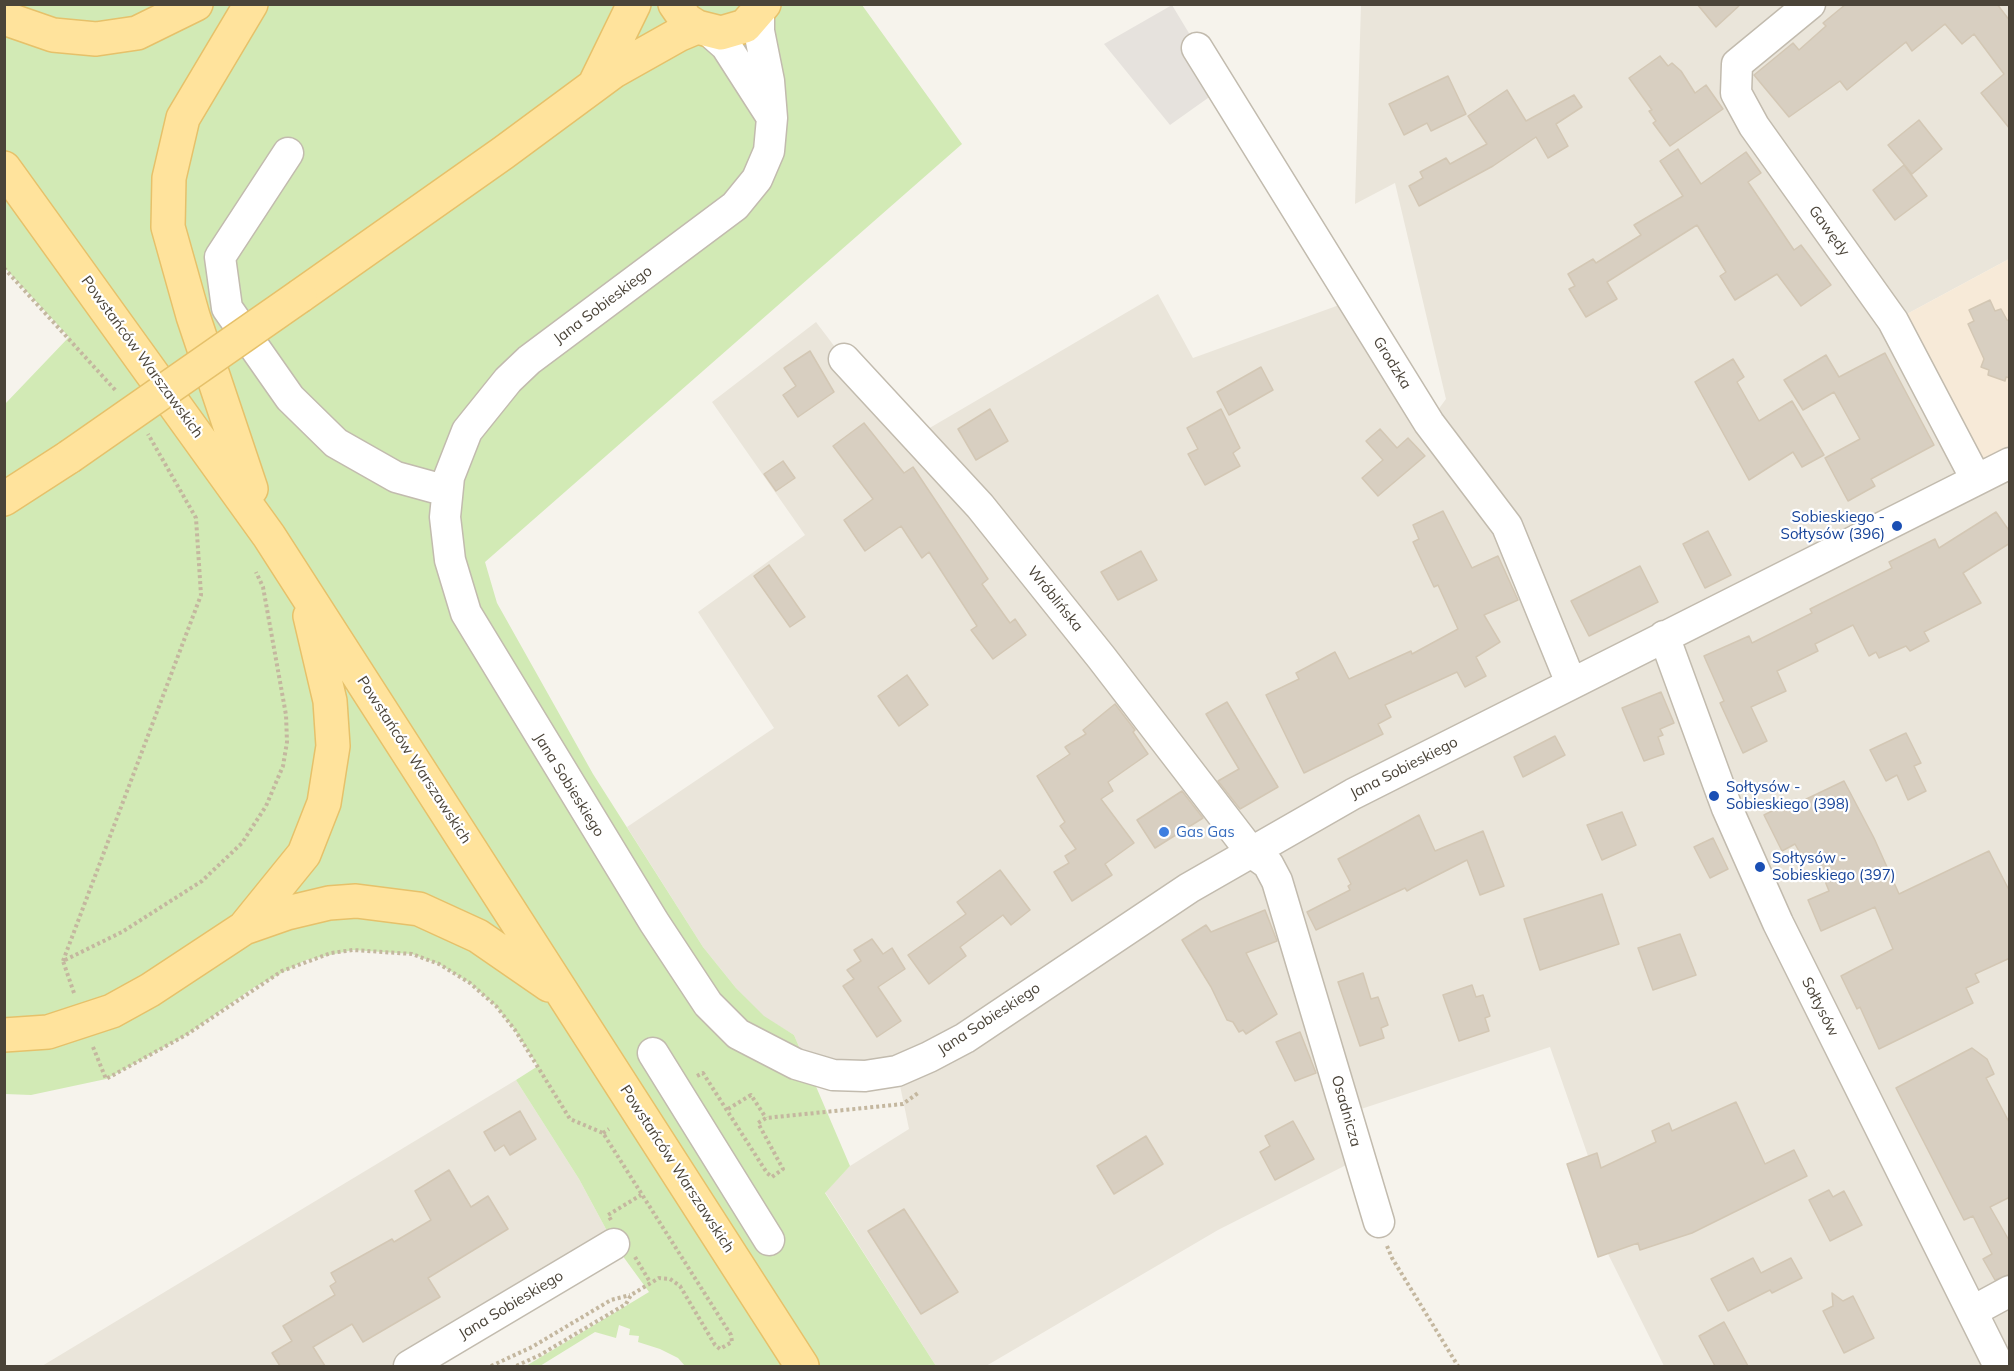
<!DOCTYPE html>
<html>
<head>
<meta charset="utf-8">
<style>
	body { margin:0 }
	#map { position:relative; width:2014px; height:1371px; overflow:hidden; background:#f6f3ec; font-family:Mulish,sans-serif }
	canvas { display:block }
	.frame { position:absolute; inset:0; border:6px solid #4b4439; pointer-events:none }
</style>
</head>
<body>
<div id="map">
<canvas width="2014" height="1371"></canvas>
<div class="frame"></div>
</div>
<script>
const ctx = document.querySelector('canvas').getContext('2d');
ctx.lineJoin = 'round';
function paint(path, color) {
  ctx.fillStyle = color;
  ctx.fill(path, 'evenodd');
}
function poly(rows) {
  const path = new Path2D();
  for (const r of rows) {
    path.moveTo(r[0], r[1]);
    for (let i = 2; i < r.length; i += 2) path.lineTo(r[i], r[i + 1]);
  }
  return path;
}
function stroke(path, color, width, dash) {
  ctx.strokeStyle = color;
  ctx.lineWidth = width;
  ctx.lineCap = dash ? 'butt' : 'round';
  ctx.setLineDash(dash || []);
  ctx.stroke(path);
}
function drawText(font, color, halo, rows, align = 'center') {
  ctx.font = font + ' Mulish,sans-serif';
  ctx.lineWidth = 4.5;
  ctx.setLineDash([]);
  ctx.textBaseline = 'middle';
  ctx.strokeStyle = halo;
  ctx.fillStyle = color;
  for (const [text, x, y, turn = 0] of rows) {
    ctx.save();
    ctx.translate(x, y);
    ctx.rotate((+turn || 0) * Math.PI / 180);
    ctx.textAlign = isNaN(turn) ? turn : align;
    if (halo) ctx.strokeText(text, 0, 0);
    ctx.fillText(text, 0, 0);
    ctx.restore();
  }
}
const residential = poly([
	[1361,5,2009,5,2009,259,1894,321,2009,463,2009,1366,1664,1366,1608,1254,1598,1257,1567,1164,1588,1156,1550,1047,1361,1109,1360,1158,1218,1230,986,1366,936,1366,825,1192,850,1166,909,1129,897,1071,808,1067,794,1035,764,1017,736,988,703,947,627,827,774,728,698,612,805,535,712,402,816,322,844,359,916,436,1158,294,1193,358,1353,300,1429,422,1446,399,1395,183,1355,204],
	[516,1080,579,1179,614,1244,409,1366,42,1366]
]);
const commercial = poly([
	[2009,259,2009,463,1976,479,1894,321]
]);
const industrial = poly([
	[1172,5,1222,88,1170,125,1104,44]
]);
const green = poly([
	[5,5,862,5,962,144,485,562,497,603,593,774,703,947,736,988,764,1016,794,1035,850,1166,825,1193,936,1366,685,1366,678,1358,660,1349,638,1342,639,1336,629,1335,630,1329,619,1325,616,1338,595,1332,540,1366,526,1366,649,1292,614,1244,579,1179,516,1080,538,1066,515,1030,496,1006,470,983,439,964,412,954,353,950,306,960,253,988,186,1035,106,1079,31,1095,5,1094,5,404,69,337,5,268]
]);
const building = poly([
	[1697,4,1741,4,1716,27,1697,4],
	[1846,4,1997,4,2010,21,2010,129,1981,93,2004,74,1974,34,1962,44,1945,24,1912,51,1906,42,1847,90,1840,81,1789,117,1754,75,1793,43,1799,50,1826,26,1823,23,1846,4],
	[1660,56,1668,66,1672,63,1681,71,1695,93,1706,85,1723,109,1670,146,1653,123,1656,121,1649,111,1652,110,1629,78,1660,56],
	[1448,76,1466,114,1431,131,1427,123,1404,135,1389,104,1448,76],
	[1507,90,1526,121,1574,95,1582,107,1556,124,1568,146,1548,158,1536,137,1493,166,1419,206,1409,186,1423,178,1420,172,1446,158,1450,164,1487,144,1468,116,1507,90],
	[1919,120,1942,149,1912,174,1888,145,1919,120],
	[1678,149,1701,184,1746,152,1761,173,1748,182,1794,250,1801,245,1831,285,1801,306,1777,274,1735,300,1720,276,1726,272,1697,225,1607,282,1617,299,1586,317,1569,289,1575,286,1568,274,1593,259,1596,263,1641,235,1634,225,1683,196,1660,161,1678,149],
	[1904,165,1927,196,1895,220,1873,190,1904,165],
	[1990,300,1995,311,2001,309,2007,320,2010,321,2010,378,2006,377,2005,381,1988,375,1989,370,1981,367,1984,359,1968,324,1974,321,1969,310,1990,300],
	[810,351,834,392,798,417,783,395,796,386,784,368,810,351],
	[1885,353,1934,445,1871,479,1875,486,1848,501,1825,458,1860,439,1834,392,1803,410,1784,380,1826,355,1839,377,1885,353],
	[1733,359,1744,377,1737,382,1759,421,1792,401,1824,455,1802,467,1793,452,1749,480,1695,382,1733,359],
	[1261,367,1273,390,1229,415,1217,392,1261,367],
	[990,409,1008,441,976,460,958,429,990,409],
	[1221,409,1240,448,1233,453,1240,466,1205,485,1188,454,1198,449,1187,428,1221,409],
	[864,423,904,473,913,467,988,579,982,584,1010,623,1015,619,1026,635,993,659,971,630,977,626,929,552,922,558,901,526,865,551,844,520,873,499,833,446,864,423],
	[1380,429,1397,448,1408,438,1425,456,1378,496,1362,478,1383,460,1366,441,1380,429],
	[783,461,795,478,776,491,764,474,783,461],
	[1443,511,1472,568,1498,556,1518,600,1484,615,1500,642,1476,657,1486,676,1465,687,1457,672,1385,705,1391,717,1378,724,1383,734,1304,773,1266,695,1299,679,1296,673,1335,652,1349,679,1411,651,1412,654,1458,629,1438,585,1434,587,1413,542,1419,539,1413,525,1443,511],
	[1996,512,2010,532,2010,543,1963,573,1981,603,1924,632,1929,641,1910,651,1906,646,1879,658,1876,652,1869,656,1853,625,1815,644,1818,651,1777,671,1786,691,1751,707,1767,741,1743,753,1720,703,1724,701,1704,656,1749,636,1752,643,1812,613,1810,609,1892,568,1889,562,1935,539,1939,548,1996,512],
	[1708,531,1731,575,1705,588,1683,544,1708,531],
	[1141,551,1157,580,1118,600,1101,572,1141,551],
	[769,565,805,617,790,627,754,576,769,565],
	[1640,566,1658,602,1589,636,1571,601,1640,566],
	[907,675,928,705,899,726,878,696,907,675],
	[1661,692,1674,723,1660,729,1663,735,1658,737,1664,754,1644,761,1622,708,1661,692],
	[1227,702,1278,787,1240,809,1218,781,1239,769,1206,714,1227,702],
	[1115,704,1135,730,1133,732,1148,754,1108,782,1113,791,1101,799,1134,843,1105,864,1112,875,1072,901,1054,872,1069,863,1065,856,1076,849,1060,826,1065,822,1037,776,1070,754,1065,747,1086,734,1083,730,1115,704],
	[1906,733,1921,763,1914,766,1926,791,1908,800,1897,775,1886,781,1870,750,1906,733],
	[1555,736,1565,755,1523,777,1514,757,1555,736],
	[1844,781,1874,838,1899,894,1989,851,2010,892,2010,958,1975,974,1979,982,1966,988,1973,1003,1879,1049,1860,1007,1857,1009,1841,976,1893,949,1875,907,1821,931,1808,900,1829,891,1815,856,1805,862,1795,844,1782,851,1764,815,1796,799,1798,803,1844,781],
	[1182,791,1203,818,1155,848,1137,820,1182,791],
	[1622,812,1636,845,1602,860,1587,825,1622,812],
	[1419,815,1435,851,1483,831,1504,886,1480,895,1467,860,1412,888,1407,891,1405,888,1316,930,1307,912,1350,890,1348,886,1351,884,1338,859,1419,815],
	[1713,838,1728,869,1710,878,1694,847,1713,838],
	[1000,870,1030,910,1011,925,1003,915,960,947,966,956,929,984,908,955,966,914,957,902,1000,870],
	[1602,894,1619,944,1540,970,1524,919,1602,894],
	[1265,910,1277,941,1246,953,1277,1014,1246,1034,1243,1030,1239,1032,1233,1022,1227,1020,1211,987,1182,940,1206,925,1211,932,1265,910],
	[1680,934,1696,975,1653,990,1638,948,1680,934],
	[872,939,883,954,892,948,905,969,878,987,901,1021,877,1037,843,986,854,979,847,970,861,961,854,950,872,939],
	[1363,973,1371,999,1378,997,1388,1025,1381,1028,1384,1038,1360,1046,1338,982,1363,973],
	[1472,985,1476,997,1483,995,1490,1016,1485,1018,1489,1031,1459,1041,1443,995,1472,985],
	[1300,1032,1316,1073,1295,1081,1276,1042,1300,1032],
	[1972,1048,1987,1059,1994,1074,1986,1078,2010,1124,2010,1197,1990,1207,2010,1242,2010,1274,1995,1280,1983,1259,1992,1254,1973,1216,1964,1220,1896,1088,1972,1048],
	[1736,1102,1765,1164,1794,1150,1807,1176,1692,1233,1640,1250,1638,1243,1598,1257,1567,1164,1597,1153,1601,1168,1656,1142,1652,1131,1669,1123,1672,1131,1736,1102],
	[520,1111,536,1139,510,1155,504,1145,495,1151,484,1132,520,1111],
	[1293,1121,1314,1159,1275,1180,1260,1152,1270,1146,1265,1136,1293,1121],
	[1146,1136,1163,1164,1114,1194,1097,1166,1146,1136],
	[449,1170,471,1207,488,1196,508,1229,428,1278,440,1297,363,1342,352,1324,313,1347,325,1366,280,1366,272,1353,292,1341,283,1326,335,1295,330,1286,336,1282,331,1273,392,1239,394,1242,431,1220,415,1191,449,1170],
	[1829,1190,1833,1197,1844,1191,1862,1225,1830,1241,1809,1200,1829,1190],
	[904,1209,958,1292,921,1314,868,1231,904,1209],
	[1753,1258,1761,1273,1791,1258,1802,1278,1772,1293,1770,1290,1728,1311,1711,1279,1753,1258],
	[1832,1293,1843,1301,1853,1296,1874,1338,1844,1353,1823,1311,1833,1306,1832,1293],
	[1724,1322,1748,1366,1715,1366,1699,1336,1724,1322]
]);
const path = poly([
	[4,268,117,392],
	[63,961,201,595,196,518,148,434],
	[74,993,63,961,122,932,202,881,242,843,266,806,283,766,287,742,286,715,263,587,256,572],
	[93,1047,106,1079,186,1035,282,971,331,953,353,950,412,954,439,964,470,983,496,1006,515,1030,570,1119,603,1133,731,1335,732,1342,720,1349,715,1345,680,1286,670,1279,659,1278,631,1295,626,1304,540,1355,516,1366],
	[697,1076,703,1073,767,1173,772,1177,783,1169,758,1123,766,1118,903,1104,918,1093],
	[728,1109,751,1095,766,1118],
	[603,1133,609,1129],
	[611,1220,608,1215,641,1195],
	[1387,1246,1392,1258,1458,1366],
	[635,1257,650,1282],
	[491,1366,532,1347,611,1300,630,1295]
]);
const minor = poly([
	[1810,4,1737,64,1736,93,1754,126,1893,321,1976,479],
	[759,14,759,31,769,81,772,118,769,151,757,179,735,206,529,360,508,380,467,431,449,477,445,517,450,560,466,613,654,922,708,1004,738,1034,796,1064,833,1075,865,1076,897,1071,929,1057,965,1038,1189,888,1353,794,2010,463],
	[709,31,726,46,769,113],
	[1197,48,1429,423,1507,526,1571,683],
	[288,153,220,257,227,308,290,398,336,443,396,477,447,491],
	[844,359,980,506,1101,657,1251,852,1268,864,1277,881,1379,1222],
	[1664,636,1727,808,1778,923,1999,1366],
	[653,1053,769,1240],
	[1973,1311,2010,1291],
	[409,1366,614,1244]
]);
const major = poly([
	[675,4,686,20,697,27,721,33,745,26,764,4],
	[4,18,53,35,96,39,137,33,196,4],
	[595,84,634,4],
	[4,168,269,536,802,1366],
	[300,296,503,153,614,71,678,35,697,27],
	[251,489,193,316,168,227,169,178,183,118,251,4],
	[4,499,69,457],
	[244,928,304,854,324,803,333,746,330,701,310,616],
	[4,1035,48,1032,112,1011,150,990,244,928,287,913,329,903,356,901,419,909,478,936,549,985]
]);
const majorBridge = poly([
	[69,457,300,296]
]);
const markers = [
	[1897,526,6,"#1a4fb4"],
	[1714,796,6,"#1a4fb4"],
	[1164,832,6,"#3f7fe0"],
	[1760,867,6,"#1a4fb4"]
];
const streetNames = [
	["Gawędy",1829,231,54],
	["Jana Sobieskiego",603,305,-37],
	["Powstańców Warszawskich",142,357,54],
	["Grodzka",1392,363,58],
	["Wróblińska",1055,599,51],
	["Powstańców Warszawskich",414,760,57],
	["Jana Sobieskiego",1404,768,-27],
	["Jana Sobieskiego",569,785,58],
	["Sołtysów",1820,1007,63],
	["Jana Sobieskiego",989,1019,-33],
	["Osadnicza",1346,1111,74],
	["Powstańców Warszawskich",677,1169,57],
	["Jana Sobieskiego",511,1305,-31]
];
const transitNames = [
	["Sobieskiego -",1885,517,"right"],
	["Sołtysów (396)",1885,534,"right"],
	["Sołtysów -",1726,787],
	["Sobieskiego (398)",1726,804],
	["Sołtysów -",1772,858],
	["Sobieskiego (397)",1772,875]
];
const shopNames = [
	["Gas Gas",1176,832]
];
paint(residential, '#eae5da');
paint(commercial, '#f7ead8');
paint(industrial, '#e6e2dd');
paint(green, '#d2eab5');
paint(building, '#d8cfc1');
stroke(building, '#d3c7b4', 1.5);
stroke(minor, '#c2bbae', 33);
stroke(major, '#e6c16a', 36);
stroke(path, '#c4b79f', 4, [3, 3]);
stroke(minor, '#fff', 30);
stroke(major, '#ffe39c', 33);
stroke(majorBridge, '#e6c16a', 36, []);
stroke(majorBridge, '#ffe39c', 33);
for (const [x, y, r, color] of markers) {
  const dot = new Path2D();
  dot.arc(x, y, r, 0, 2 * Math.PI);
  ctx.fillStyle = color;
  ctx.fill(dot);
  stroke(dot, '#fff', 2);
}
drawText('15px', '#4b4439', '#fff', streetNames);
drawText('15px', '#164399', '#fff', transitNames, 'left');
drawText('15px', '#366cbe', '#fff', shopNames, 'left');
</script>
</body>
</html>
